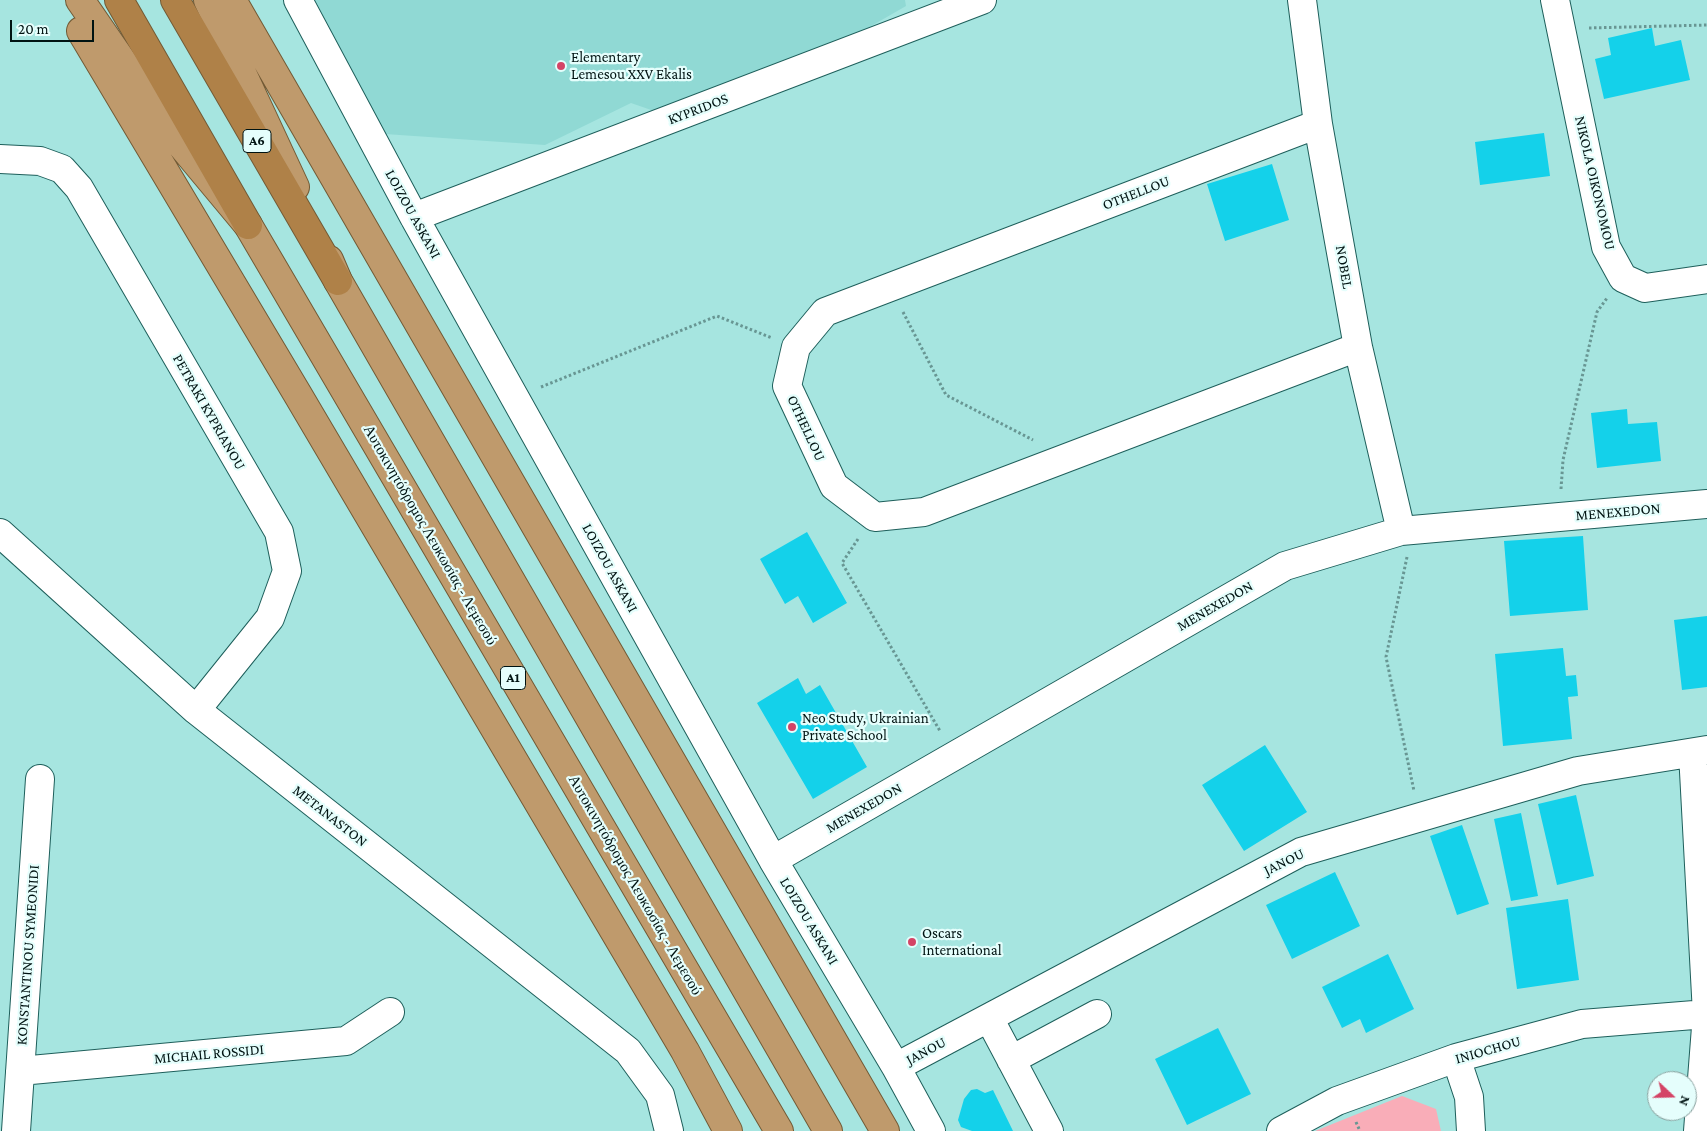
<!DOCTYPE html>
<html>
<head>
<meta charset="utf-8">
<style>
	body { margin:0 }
	#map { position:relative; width:1707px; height:1131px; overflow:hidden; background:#a6e5e0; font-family:"Crimson Pro",serif }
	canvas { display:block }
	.north { position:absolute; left:1647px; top:1071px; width:50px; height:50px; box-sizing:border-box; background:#e5fefc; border:1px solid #89a09e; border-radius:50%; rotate:111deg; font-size:14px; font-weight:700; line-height:20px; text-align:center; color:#001312 }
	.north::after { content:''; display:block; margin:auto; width:18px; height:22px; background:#d44466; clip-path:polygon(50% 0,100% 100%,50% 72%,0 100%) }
	.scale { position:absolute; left:10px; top:20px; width:84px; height:22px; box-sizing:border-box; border:2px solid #001312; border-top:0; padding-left:6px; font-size:15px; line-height:18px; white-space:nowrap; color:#001312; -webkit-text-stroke:4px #e5fefc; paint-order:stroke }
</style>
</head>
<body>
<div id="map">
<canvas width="1707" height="1131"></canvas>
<div class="north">N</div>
<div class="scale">20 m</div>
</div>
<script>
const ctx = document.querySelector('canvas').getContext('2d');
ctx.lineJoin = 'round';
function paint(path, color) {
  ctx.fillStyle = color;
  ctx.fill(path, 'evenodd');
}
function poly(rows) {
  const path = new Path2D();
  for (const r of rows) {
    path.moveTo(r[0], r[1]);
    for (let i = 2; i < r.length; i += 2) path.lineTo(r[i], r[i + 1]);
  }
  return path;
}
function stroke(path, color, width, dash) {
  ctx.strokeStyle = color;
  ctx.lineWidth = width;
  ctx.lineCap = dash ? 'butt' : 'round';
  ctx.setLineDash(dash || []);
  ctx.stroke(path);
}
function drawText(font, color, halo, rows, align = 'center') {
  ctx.font = font + ' "Crimson Pro",serif';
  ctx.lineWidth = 4.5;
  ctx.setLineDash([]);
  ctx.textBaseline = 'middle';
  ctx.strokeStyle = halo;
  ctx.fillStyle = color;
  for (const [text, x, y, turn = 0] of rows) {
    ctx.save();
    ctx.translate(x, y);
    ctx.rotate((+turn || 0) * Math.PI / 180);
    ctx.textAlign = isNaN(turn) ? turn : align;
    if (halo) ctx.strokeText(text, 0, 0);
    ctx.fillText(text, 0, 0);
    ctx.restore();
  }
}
const built = poly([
	[315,0,905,0,906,6,866,29,657,112,631,103,545,145,385,134]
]);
const green = poly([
	[1402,1096,1436,1109,1441,1131,1315,1131]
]);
const building = poly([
	[1652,28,1655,46,1681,40,1690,80,1604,99,1595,59,1611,55,1608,38],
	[1544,133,1550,176,1480,185,1475,142],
	[1272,164,1289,220,1225,241,1207,184],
	[1627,409,1628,424,1657,422,1661,461,1597,468,1591,413],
	[807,532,847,603,813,623,798,596,785,604,760,559],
	[1583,536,1588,610,1510,616,1504,541],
	[1707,616,1707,687,1682,690,1674,620],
	[1563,648,1566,676,1576,675,1578,696,1568,697,1572,739,1503,746,1495,654],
	[798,678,806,694,820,685,867,767,813,799,757,703],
	[1265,745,1307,812,1244,851,1202,785],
	[1576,795,1594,876,1557,885,1538,804],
	[1521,813,1538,896,1511,901,1494,819],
	[1462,825,1489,904,1457,915,1430,836],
	[1335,872,1360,926,1292,959,1266,905],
	[1568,899,1579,980,1517,989,1506,908],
	[1388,954,1414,1009,1366,1033,1360,1019,1342,1028,1322,987],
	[1218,1028,1251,1094,1187,1125,1155,1059],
	[977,1089,985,1093,993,1090,1013,1131,972,1131,961,1127,958,1120,964,1099,971,1090]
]);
const path = poly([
	[1589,28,1707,25],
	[903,312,946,395,1033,440],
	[541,387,717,316,772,338],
	[1561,489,1563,460,1597,312,1607,298],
	[858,539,842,563,940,731],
	[1407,557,1386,657,1414,791],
	[1356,1122,1360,1131]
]);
const minor = poly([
	[298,0,414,217,515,398,773,860,896,1067,931,1131],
	[1302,0,1318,124,1358,347,1401,531],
	[1555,0,1606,247,1623,278,1645,288,1707,279],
	[1318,124,825,312,796,347,787,386,834,486,875,517,924,512,1358,347],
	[0,159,40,161,62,169,79,188,279,532,287,571,270,618,196,710],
	[414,217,982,0],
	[0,533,196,710,628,1051,660,1095,669,1131],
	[1693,753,1707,1014,1698,1131],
	[773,860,1285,566,1401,531,1707,504],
	[989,1018,1049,1131],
	[1456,1058,1469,1097,1471,1131],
	[1011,1060,1097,1014],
	[896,1067,1301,852,1578,771,1707,750],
	[20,1071,346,1041,390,1012],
	[16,1131,40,779],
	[1281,1131,1337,1101,1456,1058,1582,1024,1707,1014]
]);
const trunk = poly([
	[80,0,173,135,248,225,779,1131],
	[208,0,295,187],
	[232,0,885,1131],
	[81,31,298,395,685,1051,728,1131],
	[329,260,338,281,828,1131]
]);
const motorway = poly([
	[119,0,248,225],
	[175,0,338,281]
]);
const markers = [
	[561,66,5,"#d44466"],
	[792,727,5,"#d44466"],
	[912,942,5,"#d44466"]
];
const shields = [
	[257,141,28],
	[513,678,25]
];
const shieldNames = [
	["A6",257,141],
	["A1",513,678]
];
const poiNames = [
	["Elementary",571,57],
	["Lemesou XXV Ekalis",571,74],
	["Neo Study, Ukrainian",802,718],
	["Private School",802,735],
	["Oscars",922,933],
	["International",922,950]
];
const streetNames = [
	["KYPRIDOS",698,109,-21],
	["NIKOLA OIKONOMOU",1595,183,77],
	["OTHELLOU",1136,193,-21],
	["LOIZOU ASKANI",413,214,61],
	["NOBEL",1344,267,80],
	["PETRAKI KYPRIANOU",209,412,60],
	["OTHELLOU",806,428,65],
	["MENEXEDON",1618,512,-5],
	["Αυτοκινητόδρομος Λευκωσίας - Λεμεσού",430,535,60],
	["LOIZOU ASKANI",610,568,61],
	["MENEXEDON",1215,606,-30],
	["MENEXEDON",864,808,-30],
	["METANASTON",330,816,38],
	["JANOU",1284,862,-26],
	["Αυτοκινητόδρομος Λευκωσίας - Λεμεσού",635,885,60],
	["LOIZOU ASKANI",809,921,59],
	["KONSTANTINOU SYMEONIDI",28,955,-86],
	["INIOCHOU",1488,1050,-16],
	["JANOU",926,1051,-28],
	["MICHAIL ROSSIDI",209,1054,-5]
];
paint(built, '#90d9d4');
paint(green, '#f9adb8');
paint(building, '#14d1ea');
stroke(minor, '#1e5f5b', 30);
stroke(trunk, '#725a35', 30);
stroke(motorway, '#725a35', 30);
stroke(path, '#689693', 3, [2.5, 2.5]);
stroke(minor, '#fff', 28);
stroke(trunk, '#bf9a6c', 28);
stroke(motorway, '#af8148', 28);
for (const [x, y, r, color] of markers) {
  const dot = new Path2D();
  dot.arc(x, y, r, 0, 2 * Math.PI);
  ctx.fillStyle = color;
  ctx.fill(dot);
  stroke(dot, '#e5fefc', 2);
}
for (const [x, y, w] of shields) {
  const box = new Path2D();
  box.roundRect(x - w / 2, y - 11.5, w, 23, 4);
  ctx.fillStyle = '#e5fefc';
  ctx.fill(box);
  stroke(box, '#001312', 1);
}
drawText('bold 14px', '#001312', null, shieldNames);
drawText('15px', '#001312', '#e5fefc', poiNames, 'left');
drawText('15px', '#001312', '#e5fefc', streetNames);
</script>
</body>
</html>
